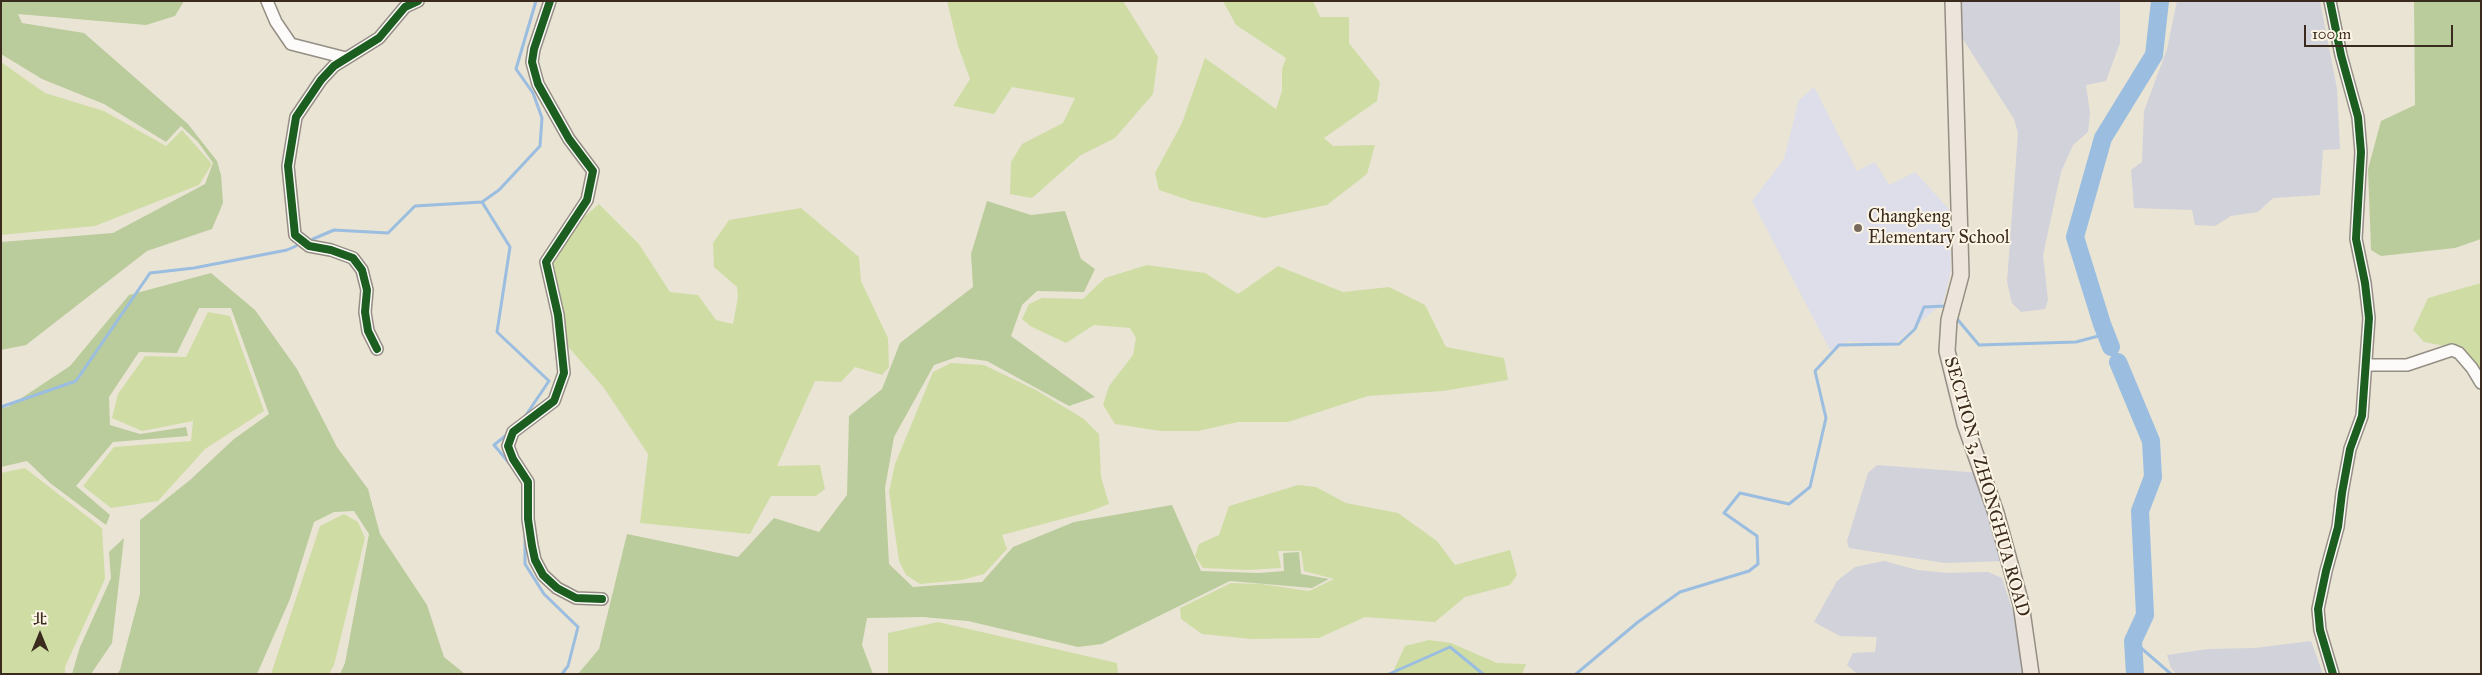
<!DOCTYPE html>
<html>
<head>
<meta charset="utf-8">
<style>
	body { margin:0 }
	#map { position:relative; width:2482px; height:675px; overflow:hidden; background:#eae4d5; font-family:"IM FELL Great Primer","Noto Serif TC",serif }
	canvas { display:block }
	.frame { position:absolute; inset:0; border:2px solid #3b2a1e; pointer-events:none }
	.north { position:absolute; left:15px; top:610px; width:50px; height:50px; -webkit-text-stroke:4px #fcf5e5; paint-order:stroke; rotate:0deg; font-size:14px; font-weight:700; line-height:20px; text-align:center; color:#3b2a1e }
	.north::after { content:''; display:block; margin:auto; width:18px; height:22px; background:#3b2a1e; clip-path:polygon(50% 0,100% 100%,50% 72%,0 100%) }
	.scale { position:absolute; left:2304px; top:25px; width:149px; height:22px; box-sizing:border-box; border:2px solid #3b2a1e; border-top:0; padding-left:6px; font-size:15px; line-height:18px; white-space:nowrap; color:#3b2a1e; -webkit-text-stroke:4px #fcf5e5; paint-order:stroke }
</style>
</head>
<body>
<div id="map">
<canvas width="2482" height="675"></canvas>
<div class="frame"></div>
<div class="north">北</div>
<div class="scale">100 m</div>
</div>
<script>
const ctx = document.querySelector('canvas').getContext('2d');
ctx.lineJoin = 'round';
function paint(path, color) {
  ctx.fillStyle = color;
  ctx.fill(path, 'evenodd');
}
function poly(rows) {
  const path = new Path2D();
  for (const r of rows) {
    path.moveTo(r[0], r[1]);
    for (let i = 2; i < r.length; i += 2) path.lineTo(r[i], r[i + 1]);
  }
  return path;
}
function stroke(path, color, width, dash) {
  ctx.strokeStyle = color;
  ctx.lineWidth = width;
  ctx.lineCap = dash ? 'butt' : 'round';
  ctx.setLineDash(dash || []);
  ctx.stroke(path);
}
function drawText(font, color, halo, rows, align = 'center') {
  ctx.font = font + ' "IM FELL Great Primer",serif';
  ctx.lineWidth = 4;
  ctx.setLineDash([]);
  ctx.textBaseline = 'middle';
  ctx.strokeStyle = halo;
  ctx.fillStyle = color;
  for (const [text, x, y, turn = 0] of rows) {
    ctx.save();
    ctx.translate(x, y);
    ctx.rotate((+turn || 0) * Math.PI / 180);
    ctx.textAlign = isNaN(turn) ? turn : align;
    if (halo) ctx.strokeText(text, 0, 0);
    ctx.fillText(text, 0, 0);
    ctx.restore();
  }
}
const built = poly([
	[1814,87,1857,171,1875,162,1889,185,1915,172,1949,209,1951,270,1943,303,1893,345,1848,341,1830,350,1752,201,1784,159,1799,100]
]);
const industrial = poly([
	[1962,1,2120,1,2120,43,2106,81,2086,85,2090,113,2088,132,2073,145,2061,172,2043,255,2048,300,2045,309,2021,312,2012,303,2007,282,2018,133,2014,119,1961,36],
	[2177,1,2320,1,2337,89,2340,149,2323,150,2320,195,2273,198,2258,212,2231,216,2215,226,2195,225,2192,210,2134,208,2131,170,2142,162,2144,111,2167,49],
	[1877,465,1981,473,2008,561,1945,563,1849,548,1847,541,1868,473],
	[1884,561,1917,570,1947,573,1988,572,2002,578,2030,664,2031,674,1856,673,1847,665,1853,653,1875,652,1877,637,1840,636,1814,622,1837,581,1855,567],
	[2311,641,2323,674,2176,674,2171,668,2167,655,2208,649,2255,648]
]);
const green = poly([
	[947,1,1123,1,1158,57,1153,94,1115,138,1081,155,1032,198,1010,194,1011,162,1022,144,1063,123,1075,98,1012,87,994,114,953,106,970,79,958,46],
	[1223,1,1313,1,1320,17,1349,17,1349,43,1380,82,1377,101,1324,138,1333,146,1375,145,1367,174,1327,205,1264,218,1191,201,1159,190,1155,173,1182,123,1205,58,1276,109,1282,91,1282,69,1286,58,1236,25],
	[1,62,45,93,104,111,166,146,182,130,212,164,199,185,95,226,1,235],
	[599,204,639,244,670,292,698,295,716,320,733,324,738,297,737,287,714,267,713,243,729,220,801,208,859,257,861,281,888,338,889,367,882,375,855,367,841,382,815,381,777,466,820,465,825,489,816,496,771,496,750,534,640,523,648,454,604,388,565,343,563,310,550,264,584,217],
	[1147,265,1205,273,1238,294,1278,266,1343,292,1389,287,1425,305,1446,347,1504,358,1508,380,1443,391,1368,396,1288,422,1238,422,1198,431,1161,431,1115,424,1103,405,1109,386,1133,355,1136,338,1130,328,1094,325,1066,343,1030,326,1022,319,1029,304,1042,298,1083,299,1105,278],
	[2481,283,2481,388,2450,347,2424,342,2413,330,2428,298],
	[208,312,230,316,264,411,205,449,158,501,111,508,83,486,114,447,191,441,193,421,142,431,112,418,118,394,145,356,186,357],
	[951,363,984,365,1036,390,1084,419,1099,434,1101,477,1109,504,1088,512,1002,535,1007,549,984,574,962,580,920,584,906,575,899,561,889,492,895,464,933,372],
	[25,468,102,528,105,579,65,667,65,674,1,674,1,473],
	[1298,485,1316,487,1346,503,1398,513,1437,541,1455,565,1510,550,1517,575,1510,585,1465,597,1435,622,1365,617,1319,638,1251,639,1202,634,1181,619,1180,608,1231,583,1261,584,1309,591,1334,579,1304,571,1301,551,1278,551,1281,568,1248,570,1203,568,1195,556,1199,544,1219,535,1229,506],
	[344,514,358,522,365,538,334,665,329,674,271,674,320,526],
	[938,622,1117,663,1118,674,888,674,888,633],
	[1429,640,1451,643,1497,663,1526,664,1522,674,1392,674,1405,646]
]);
const forest = poly([
	[1,1,184,1,175,16,146,25,18,14,22,23,84,33,188,124,217,161,221,175,223,203,212,229,147,251,26,345,1,350,1,242,113,233,205,184,213,163,198,142,181,126,166,142,104,104,42,79,1,54],
	[2414,1,2481,1,2481,239,2455,248,2381,256,2371,250,2368,169,2381,121,2415,105],
	[987,201,1031,215,1065,211,1081,259,1095,269,1084,292,1037,291,1022,305,1011,336,1095,397,1069,406,987,361,957,357,934,365,894,437,885,488,889,564,913,587,982,582,1013,547,1074,522,1172,505,1201,571,1259,573,1284,571,1283,553,1299,552,1301,574,1329,579,1312,588,1230,581,1102,644,1078,647,968,621,923,617,867,618,862,645,873,674,578,674,599,649,627,534,738,557,774,518,819,532,847,495,849,416,882,389,900,343,973,287,971,254],
	[211,273,255,310,297,369,337,447,368,489,380,534,427,605,444,657,465,674,340,674,345,663,369,534,354,511,334,512,314,522,290,599,257,674,117,674,120,670,140,594,140,520,190,480,234,439,269,414,231,308,199,308,177,353,139,352,109,397,110,425,140,434,186,427,188,436,113,442,76,486,110,515,106,525,50,483,27,461,1,467,1,408,8,407,70,366,129,295],
	[124,538,112,643,91,674,72,674,80,647,111,578,109,552]
]);
const stream = poly([
	[313,239,334,230,388,233,415,206,482,202],
	[1958,320,1979,345,2076,342,2106,334],
	[1,407,76,381,150,273,194,268,287,250,296,246],
	[524,418,549,381,497,332,510,247,482,202,499,190,540,146,542,118,533,93,516,69,536,1],
	[509,433,494,445,510,464],
	[525,532,525,564,544,594,578,627,568,666,562,674],
	[2133,641,2171,674],
	[1389,674,1450,647,1483,674],
	[1576,674,1638,622,1680,592,1749,571,1758,564,1757,536,1724,513,1740,493,1789,504,1810,487,1826,418,1815,371,1839,345,1899,344,1915,329,1924,307,1946,306]
]);
const river = poly([
	[2111,347,2102,324,2075,237,2103,138,2154,55,2160,1],
	[2118,362,2151,441,2153,477,2140,511,2145,615,2133,641,2135,674]
]);
const minor = poly([
	[267,1,276,22,291,44,346,58],
	[550,1,534,49,532,62,538,84,569,139,593,171,587,200,546,262,558,315,564,373,554,401,513,432,508,446,513,459,528,482,528,519,532,546,535,560,543,575,557,588,576,598,602,599],
	[2330,1,2341,55,2358,117,2361,152,2356,239,2365,283,2369,318,2362,416,2350,449,2342,493,2338,527,2326,571,2318,609,2320,630,2333,674],
	[377,349,368,331,365,312,367,290,362,270,353,258,331,250,309,246,295,235,288,166,296,117,321,80,334,66,379,38,405,7,418,1],
	[2367,365,2407,365,2452,350,2459,353,2472,368,2481,383]
]);
const major = poly([
	[1953,1,1961,275,1949,320,1947,351,1965,424,1996,513,2021,604,2031,674]
]);
const cycleway = poly([
	[550,1,534,49,532,62,538,84,569,139,593,171,587,200,546,262,558,315,564,373,554,401,513,432,508,446,513,459,528,482,528,519,532,546,535,560,543,575,557,588,576,598,602,599],
	[2330,1,2341,55,2358,117,2361,152,2356,239,2365,283,2369,318,2362,416,2350,449,2342,493,2338,527,2326,571,2318,609,2320,630,2333,674],
	[377,349,368,331,365,312,367,290,362,270,353,258,331,250,309,246,295,235,288,166,296,117,321,80,334,66,379,38,405,7,418,1]
]);
const markers = [
	[1858,228,5,"#786b5e"]
];
const poiNames = [
	["Changkeng",1868,218],
	["Elementary School",1868,239]
];
const streetNames = [
	["SECTION 3, ZHONGHUA ROAD",1986,487,74]
];
paint(built, '#dddee9');
paint(industrial, '#d1d2da');
paint(green, '#cfdda5');
paint(forest, '#bacc9b');
stroke(stream, '#9abde0', 3);
stroke(river, '#9abde0', 18);
stroke(minor, '#948e84', 14);
stroke(major, '#948e84', 18);
stroke(minor, '#fcfbf9', 11);
stroke(major, '#ede5dc', 15);
stroke(cycleway, '#1b5e20', 8);
for (const [x, y, r, color] of markers) {
  const dot = new Path2D();
  dot.arc(x, y, r, 0, 2 * Math.PI);
  ctx.fillStyle = color;
  ctx.fill(dot);
  stroke(dot, '#fcf5e5', 2);
}
drawText('18px', '#3b2a1e', '#fcf5e5', poiNames, 'left');
drawText('18px', '#3b2a1e', '#fcf5e5', streetNames);
</script>
</body>
</html>
